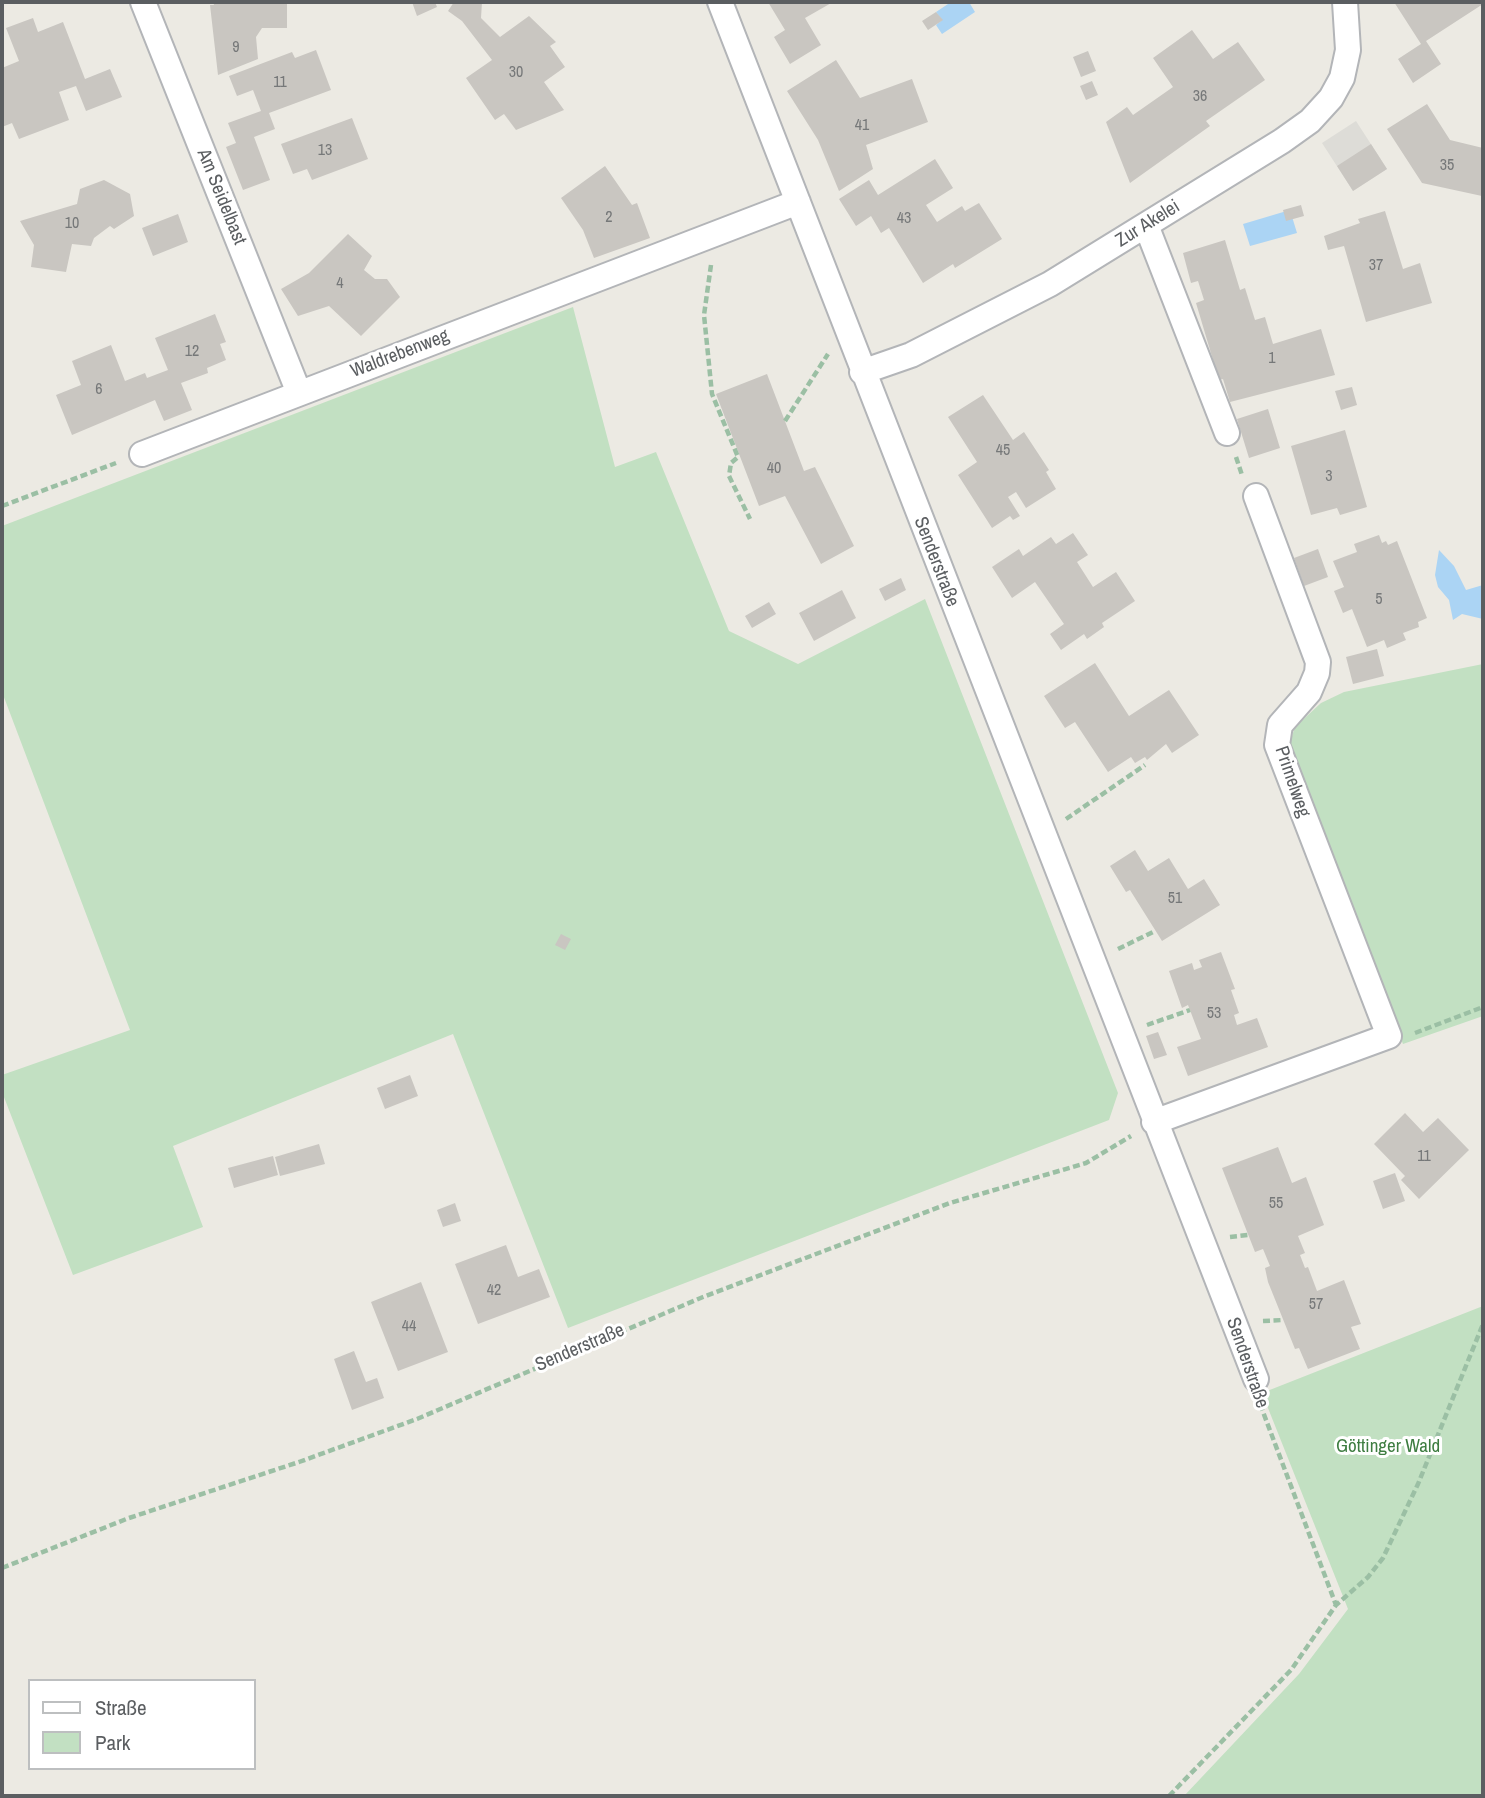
<!DOCTYPE html>
<html>
<head>
<meta charset="utf-8">
<style>
	body { margin:0 }
	#map { position:relative; width:1485px; height:1798px; overflow:hidden; background:#eceae3; font-family:"Archivo Narrow",sans-serif }
	canvas { display:block }
	.frame { position:absolute; inset:0; border:4px solid #5b5e61; pointer-events:none }
	.legend { position:absolute; left:28px; top:1679px; width:228px; height:91px; box-sizing:border-box; background:#fff; border:2px solid #bdbfc0; margin:0; padding:9px 12px; list-style:none; font-size:21px; color:#5b5e61 }
	.legend li { display:flex; align-items:center; gap:14px; height:35px }
	.legend b { width:35px; border:2px solid #bdbfc0 }
</style>
</head>
<body>
<div id="map">
<canvas width="1485" height="1798"></canvas>
<div class="frame"></div>
<ul class="legend">
<li><b style="height:9px;background:#fff"></b>Straße</li>
<li><b style="height:19px;background:#c2e0c2"></b>Park</li>
</ul>
</div>
<script>
const ctx = document.querySelector('canvas').getContext('2d');
ctx.lineJoin = 'round';
function paint(path, color) {
  ctx.fillStyle = color;
  ctx.fill(path, 'evenodd');
}
function poly(rows) {
  const path = new Path2D();
  for (const r of rows) {
    path.moveTo(r[0], r[1]);
    for (let i = 2; i < r.length; i += 2) path.lineTo(r[i], r[i + 1]);
  }
  return path;
}
function stroke(path, color, width, dash) {
  ctx.strokeStyle = color;
  ctx.lineWidth = width;
  ctx.lineCap = dash ? 'butt' : 'round';
  ctx.setLineDash(dash || []);
  ctx.stroke(path);
}
function drawText(font, color, halo, rows, align = 'center') {
  ctx.font = font + ' "Archivo Narrow",sans-serif';
  ctx.lineWidth = 6;
  ctx.setLineDash([]);
  ctx.textBaseline = 'middle';
  ctx.strokeStyle = halo;
  ctx.fillStyle = color;
  for (const [text, x, y, turn = 0] of rows) {
    ctx.save();
    ctx.translate(x, y);
    ctx.rotate((+turn || 0) * Math.PI / 180);
    ctx.textAlign = isNaN(turn) ? turn : align;
    if (halo) ctx.strokeText(text, 0, 0);
    ctx.fillText(text, 0, 0);
    ctx.restore();
  }
}
const industrial = poly([
	[1356,121,1387,169,1353,191,1322,143]
]);
const green = poly([
	[573,307,615,467,656,452,729,631,798,664,925,599,1118,1093,1109,1120,568,1328,453,1034,173,1146,203,1227,73,1275,2,1092,2,1075,130,1030,2,692,2,526],
	[1483,664,1483,1016,1403,1044,1288,748,1295,727,1321,703,1344,692],
	[1483,1306,1483,1796,1184,1796,1299,1674,1348,1609,1262,1393]
]);
const water = poly([
	[951,2,969,2,975,12,942,34,936,25,942,20,936,12],
	[1290,210,1297,233,1250,246,1243,224],
	[1439,550,1454,566,1466,590,1483,585,1483,619,1462,614,1453,620,1449,600,1438,587,1435,575]
]);
const building = poly([
	[213,2,287,2,287,28,262,28,256,37,258,59,218,75,210,5,214,5],
	[412,2,435,2,437,7,417,16],
	[454,2,482,2,481,18,500,37,529,16,556,42,550,46,565,67,544,82,564,110,516,130,504,114,495,120,466,78,492,60,462,21,448,11],
	[768,2,833,2,805,18,821,45,790,64,774,37,785,30],
	[1394,2,1483,2,1483,4,1426,41,1441,64,1413,83,1398,59,1421,44],
	[936,12,943,20,928,30,922,21],
	[33,18,38,32,63,22,85,79,110,69,122,97,86,111,76,86,59,92,69,120,19,139,12,123,2,127,2,68,19,61,6,28],
	[1192,30,1213,59,1238,42,1265,80,1206,121,1210,126,1130,183,1106,122,1127,107,1133,115,1173,87,1153,58],
	[316,50,331,90,269,113,275,129,254,137,270,180,243,190,226,147,236,143,228,123,261,111,253,90,237,96,229,76,292,52,295,58],
	[1088,51,1096,71,1081,77,1073,57],
	[836,60,860,98,912,79,928,122,866,145,873,169,839,191,818,140,787,91],
	[1092,81,1098,95,1086,100,1080,86],
	[1427,104,1450,140,1483,148,1482,196,1422,183,1387,129],
	[352,118,368,159,312,180,307,169,293,174,281,144],
	[1371,144,1387,169,1353,191,1337,166],
	[935,159,953,188,926,205,937,222,962,206,965,211,979,203,1002,239,955,268,953,264,923,283,889,228,881,233,871,216,856,226,839,199,869,180,878,195],
	[605,166,632,205,637,203,650,238,594,258,583,230,561,198],
	[104,180,130,194,134,216,114,229,110,226,94,238,91,246,72,244,66,272,31,267,34,245,20,221,77,204,80,189],
	[1301,205,1304,216,1286,221,1283,210],
	[1385,211,1403,269,1420,263,1432,303,1366,322,1344,246,1328,250,1324,236,1360,223,1358,219],
	[178,214,188,242,153,256,142,228],
	[348,234,372,256,364,270,375,279,387,279,400,297,361,336,329,306,298,316,281,289,309,273],
	[1225,240,1240,290,1245,288,1255,320,1265,317,1273,344,1321,329,1335,375,1230,402,1223,379,1219,380,1196,303,1204,300,1198,281,1191,283,1183,253],
	[215,314,226,342,220,344,226,360,207,368,208,373,181,383,192,410,164,421,155,400,72,435,56,395,81,385,72,361,111,345,125,381,145,373,147,378,168,370,155,338],
	[767,374,804,471,815,467,854,546,821,564,785,496,759,506,716,394],
	[1352,387,1357,405,1341,410,1335,391],
	[983,395,1013,440,1024,432,1049,470,1046,472,1056,489,1026,508,1016,492,1008,497,1020,516,1013,520,1010,516,992,528,958,475,977,462,948,417],
	[1268,409,1280,448,1249,458,1237,419],
	[1345,430,1367,507,1340,515,1337,508,1311,515,1291,446],
	[1073,533,1088,555,1077,562,1093,587,1116,572,1135,601,1102,623,1104,627,1087,639,1084,634,1061,650,1050,634,1064,624,1035,582,1012,598,992,567,1019,549,1023,556,1051,537,1056,544],
	[1379,535,1382,543,1386,541,1388,545,1397,541,1427,618,1418,622,1419,627,1403,633,1406,640,1387,648,1384,640,1367,647,1352,609,1343,613,1334,591,1344,587,1333,561,1357,552,1354,544],
	[1318,549,1328,577,1304,586,1294,558],
	[901,578,906,590,885,601,879,589],
	[842,590,856,618,814,641,799,613],
	[769,602,776,614,752,628,745,616],
	[1377,649,1384,676,1353,684,1346,657],
	[1095,663,1129,716,1169,690,1199,735,1172,753,1166,744,1147,760,1145,757,1135,763,1131,757,1108,772,1075,722,1065,728,1044,696],
	[1135,850,1148,871,1169,858,1188,889,1204,879,1220,905,1162,941,1130,890,1126,892,1110,866],
	[561,934,571,939,565,950,555,945],
	[1221,952,1235,989,1231,990,1239,1013,1234,1015,1237,1025,1257,1018,1268,1047,1188,1076,1177,1047,1201,1039,1188,1005,1182,1008,1169,971,1192,963,1194,970,1202,967,1199,960],
	[1158,1032,1167,1055,1154,1059,1146,1036],
	[410,1075,418,1096,385,1109,377,1088],
	[1405,1113,1423,1132,1438,1118,1469,1150,1419,1199,1401,1180,1405,1176,1374,1144],
	[319,1144,325,1164,280,1176,275,1157],
	[1278,1147,1292,1183,1306,1177,1324,1225,1298,1236,1305,1253,1300,1255,1305,1268,1308,1267,1317,1291,1344,1280,1361,1324,1351,1327,1360,1349,1308,1369,1299,1348,1295,1349,1268,1282,1265,1268,1270,1266,1263,1249,1255,1252,1222,1168],
	[273,1156,278,1175,234,1188,228,1168],
	[1395,1173,1405,1201,1383,1209,1373,1181],
	[455,1203,461,1221,443,1227,437,1210],
	[506,1245,518,1277,539,1269,550,1297,478,1324,455,1264],
	[421,1282,448,1352,398,1371,371,1302],
	[354,1351,366,1382,377,1378,384,1398,352,1410,334,1359]
]);
const path = poly([
	[711,265,704,315,712,394,738,457,731,463,729,476,750,519],
	[785,421,828,354],
	[1236,457,1242,475],
	[2,506,116,463],
	[1066,819,1145,765],
	[1118,949,1155,931],
	[1147,1025,1190,1010],
	[1415,1033,1483,1007],
	[1230,1237,1248,1235],
	[1263,1321,1283,1320],
	[1260,1404,1336,1605],
	[2,1568,129,1518,299,1462,417,1419,703,1297,950,1203,1086,1163,1131,1136],
	[1169,1796,1291,1670,1336,1605,1368,1577,1383,1558,1418,1484,1483,1324]
]);
const minor = poly([
	[143,2,299,393],
	[720,2,1256,1379],
	[1146,225,1227,433],
	[862,372,911,355,1050,284,1282,141,1310,121,1331,98,1342,78,1348,50,1345,2],
	[142,454,798,202],
	[1154,1122,1389,1036,1277,745,1280,725,1309,692,1317,673,1318,662,1256,496]
]);
const numberNames = [
	["9",236,48],
	["30",516,73],
	["11",280,83],
	["36",1200,97],
	["41",862,126],
	["13",325,151],
	["35",1447,166],
	["2",609,218],
	["43",904,219],
	["10",72,224],
	["37",1376,266],
	["4",340,284],
	["12",192,352],
	["1",1272,359],
	["6",99,390],
	["45",1003,451],
	["40",774,469],
	["3",1329,477],
	["5",1379,600],
	["51",1175,899],
	["53",1214,1014],
	["11",1424,1157],
	["55",1276,1204],
	["42",494,1291],
	["57",1316,1305],
	["44",409,1327]
];
const streetNames = [
	["Am Seidelbast",221,197,68],
	["Zur Akelei",1148,224,-32],
	["Waldrebenweg",400,354,-21],
	["Senderstraße",936,562,69],
	["Primelweg",1292,782,71],
	["Senderstraße",580,1348,-23],
	["Senderstraße",1247,1363,71]
];
const parkNames = [
	["Göttinger Wald",1388,1447]
];
paint(industrial, '#dddcd7');
paint(green, '#c2e0c2');
paint(water, '#abd4f4');
paint(building, '#c9c6c1');
stroke(minor, '#b3b5b8', 28);
stroke(path, '#9bbfa4', 4.5, [7, 3.5]);
stroke(minor, '#fff', 24);
drawText('16px', '#767879', null, numberNames);
drawText('19px', '#5b5e61', '#fff', streetNames);
drawText('19px', '#3e7d41', '#fff', parkNames);
</script>
</body>
</html>
